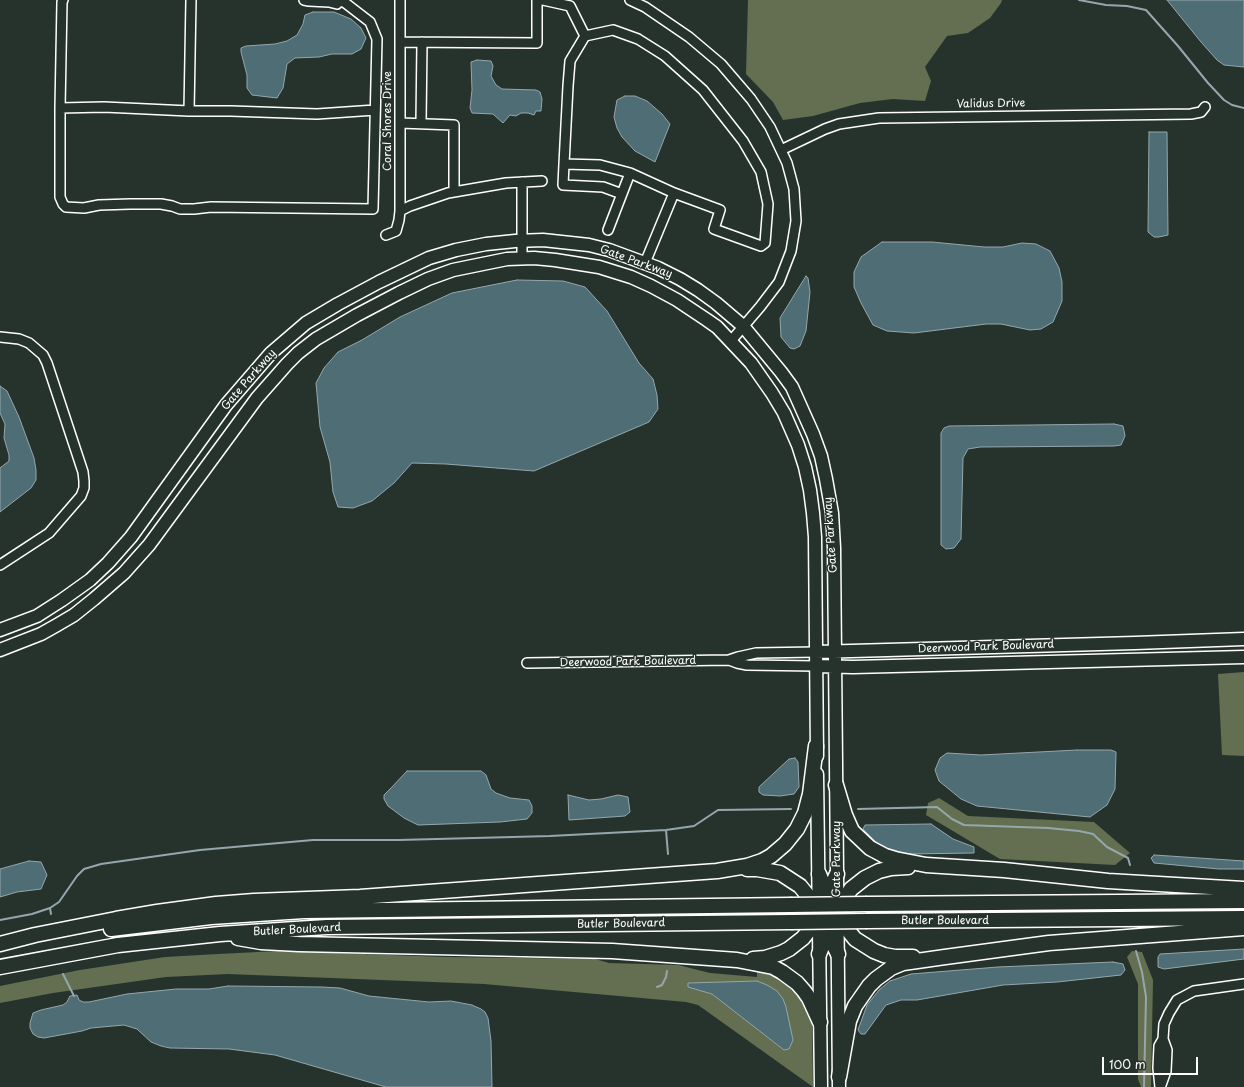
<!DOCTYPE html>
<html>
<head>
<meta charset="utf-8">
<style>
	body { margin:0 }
	#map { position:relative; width:1244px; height:1087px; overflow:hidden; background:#26332d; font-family:"Playpen Sans",sans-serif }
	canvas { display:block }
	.scale { position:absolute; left:1102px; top:1057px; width:96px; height:18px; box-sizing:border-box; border:2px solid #fff; border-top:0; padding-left:5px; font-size:12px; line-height:14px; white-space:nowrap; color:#fff; -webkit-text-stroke:3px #26332d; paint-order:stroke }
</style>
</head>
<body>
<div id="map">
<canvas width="1244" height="1087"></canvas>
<div class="scale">100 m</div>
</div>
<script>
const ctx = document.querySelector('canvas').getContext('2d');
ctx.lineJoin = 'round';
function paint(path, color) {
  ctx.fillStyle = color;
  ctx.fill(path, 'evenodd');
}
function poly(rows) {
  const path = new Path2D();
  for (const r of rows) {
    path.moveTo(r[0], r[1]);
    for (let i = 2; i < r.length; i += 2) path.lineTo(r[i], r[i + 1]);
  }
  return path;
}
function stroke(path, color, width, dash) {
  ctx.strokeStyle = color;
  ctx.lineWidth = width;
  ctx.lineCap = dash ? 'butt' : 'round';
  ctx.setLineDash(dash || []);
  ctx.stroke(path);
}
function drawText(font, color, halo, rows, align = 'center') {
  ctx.font = font + ' "Playpen Sans",sans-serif';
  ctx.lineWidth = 3;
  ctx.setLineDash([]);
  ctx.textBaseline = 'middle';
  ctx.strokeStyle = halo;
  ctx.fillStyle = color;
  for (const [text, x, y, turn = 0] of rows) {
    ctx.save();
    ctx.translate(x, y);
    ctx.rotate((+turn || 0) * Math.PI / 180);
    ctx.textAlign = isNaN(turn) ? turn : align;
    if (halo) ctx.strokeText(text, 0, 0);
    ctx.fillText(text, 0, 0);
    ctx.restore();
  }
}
const green = poly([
	[748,0,1002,0,1001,3,990,18,968,33,947,36,925,67,931,81,925,101,893,99,860,103,813,116,783,120,773,102,746,74],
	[1244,672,1244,756,1222,755,1218,674],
	[939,798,968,816,1094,822,1130,853,1115,865,1000,859,926,815,928,803],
	[278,951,446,957,595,959,609,963,678,965,710,973,757,977,757,972,769,974,777,977,785,981,798,993,810,1013,812,1024,813,1087,698,1005,686,1002,484,984,228,974,166,977,53,993,0,1003,0,986,80,970,165,957,218,954],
	[757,981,791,1032,793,1040,784,1050,712,994,706,992,744,982],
	[1132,951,1142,952,1153,980,1151,1087,1141,1087,1138,1079,1138,984,1127,957]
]);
const water = poly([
	[1167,0,1244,0,1244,67,1224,65,1217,60,1201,42,1167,0],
	[313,12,334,12,351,19,361,28,366,38,361,49,352,54,332,54,319,57,295,58,287,64,283,88,277,98,252,95,247,88,247,75,241,52,241,48,246,46,275,44,287,41,297,35,303,24,305,15,313,12],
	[477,60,491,61,493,66,491,76,496,85,502,89,536,90,540,92,542,99,541,111,536,111,534,115,528,113,521,113,516,116,510,115,503,123,493,114,472,113,470,108,472,90,471,62,477,60],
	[625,96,635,96,647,101,662,114,670,124,655,162,635,151,622,137,617,128,614,117,617,100,625,96],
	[1149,132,1167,132,1168,235,1159,237,1154,237,1148,232,1149,132],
	[882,242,932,242,984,247,1003,247,1022,243,1036,244,1050,251,1059,268,1062,282,1062,301,1053,322,1041,329,1030,330,1001,324,986,324,914,333,887,331,873,325,861,303,854,287,854,272,861,257,882,242],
	[806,276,808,278,810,292,806,331,800,346,794,349,790,348,781,337,780,318,806,276],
	[517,280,563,281,585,287,607,311,639,363,653,379,657,395,658,409,649,422,534,471,446,464,412,463,394,483,372,501,353,508,338,507,333,492,330,462,320,427,316,383,324,368,338,352,362,340,400,317,452,293,517,280],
	[0,386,7,391,19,417,34,458,36,470,36,480,31,488,0,512,0,468,9,461,9,455,4,438,5,424,0,413,0,386],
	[1114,424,1123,426,1125,436,1121,445,1114,446,980,447,968,449,963,458,961,539,954,548,946,549,941,545,941,433,944,428,949,426,1114,424],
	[1077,750,1111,750,1116,752,1115,789,1107,805,1090,817,977,806,961,799,939,781,935,770,940,758,947,753,981,755,1077,750],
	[795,758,798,762,799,787,794,794,780,796,763,795,759,792,759,787,789,759,795,758],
	[407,771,481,771,486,775,491,789,496,793,510,798,529,800,532,806,532,813,527,819,500,822,418,825,404,818,388,806,384,799,384,795,392,787,407,771],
	[568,795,589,800,601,799,618,795,628,797,630,812,625,816,569,820,568,795],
	[931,824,953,839,974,847,974,853,906,854,880,846,863,829,865,825,931,824],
	[1154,855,1244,861,1244,869,1219,869,1154,863,1151,858,1154,855],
	[29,861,41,862,47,875,41,889,17,892,0,897,0,869,29,861],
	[1244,949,1244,959,1164,969,1158,967,1158,957,1160,954,1244,949],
	[1113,962,1123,964,1125,970,1121,975,1057,982,1003,985,917,1000,901,1000,886,1005,865,1034,861,1034,858,1030,867,1005,879,990,890,981,911,974,998,967,1113,962],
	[757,981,767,985,777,991,783,999,786,1007,793,1040,789,1049,784,1050,712,994,688,987,688,983,757,981],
	[228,986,322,987,340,988,369,996,429,1002,451,1001,472,1005,481,1009,485,1012,488,1018,491,1041,492,1087,386,1087,275,1055,229,1049,170,1048,161,1046,151,1042,137,1029,124,1025,91,1028,82,1031,44,1038,38,1037,33,1034,30,1028,30,1023,33,1013,41,1010,63,1005,67,1002,70,996,77,995,79,1000,83,1002,89,1002,127,994,176,989,209,989,228,986]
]);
const stream = poly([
	[1079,0,1106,5,1127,6,1146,10,1178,46,1208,83,1224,100,1232,105,1244,108],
	[858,809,937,807,952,819,964,825,1048,828,1079,831,1093,834,1107,847,1128,858,1130,865],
	[666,830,668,854],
	[50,908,51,914],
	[0,920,32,914,50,908,59,902,77,876,84,869,101,864,200,850,313,840,399,840,550,836,666,830,694,826,718,810,791,809],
	[1136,951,1142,972,1146,997,1144,1087],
	[63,974,74,996],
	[657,987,662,985,666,977,667,971]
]);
const minor = poly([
	[63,0,62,2,60,108,60,197,63,204,66,207,84,208,99,205,130,204,161,204,172,206,180,209,194,209,211,207,373,209,377,39,370,22,344,2,333,0],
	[304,0,309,1,329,2,337,4],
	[543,0,570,6],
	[630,0,645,7,689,37,721,64,751,99,770,127,787,163,794,189,796,221,791,251,779,282,760,307,730,342],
	[570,6,585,36,613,30,638,39,665,56,703,90,743,141,761,172,768,204,765,243,761,246,714,229,720,210,674,193,645,263],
	[585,36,570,61,568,86,564,164,600,165,630,173,674,193],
	[400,42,537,43,537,0],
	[60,108,104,107,189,111,231,111,317,114,375,110],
	[189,111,191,0],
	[400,123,454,125,454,192],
	[421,123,422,42],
	[781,150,825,129,839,124,879,118,1191,114,1201,112,1205,107],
	[564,164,563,185,603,187,622,194],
	[522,182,522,259],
	[400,211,410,206,448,193,506,183,542,181],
	[608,230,630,173],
	[386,235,396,231,399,220,400,211,400,0],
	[0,337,19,339,29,343,43,355,47,363,83,472,84,481,84,488,81,496,49,533,0,565],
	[729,660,737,663,747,665,816,666],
	[527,663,729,660,738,657,756,653,816,652],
	[1161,1085,1166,1071,1167,1050,1163,1039],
	[1160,1087,1158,1068,1159,1046,1163,1039,1164,1024,1169,1013,1177,1000,1194,991,1244,984]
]);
const major = poly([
	[0,630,37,616,62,600,90,580,108,563,131,537,226,405,271,353,306,323,338,304,379,282,429,258,456,250,486,244,515,241,543,240,589,245,609,250,658,268,680,279,698,290,716,303,743,326,781,372,792,387,813,434,821,456,826,479,832,513,834,548,839,1087],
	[0,650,41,634,57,625,74,615,94,599,124,573,149,545,257,398,287,364,298,353,316,339,357,315,399,293,428,279,453,270,507,259,534,258,555,260,599,267,631,277,651,286,677,300,707,320,717,327,751,363,772,393,784,413,798,445,805,467,810,490,813,513,815,537,817,756],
	[816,652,1135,643,1244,639],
	[816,666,853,667,1244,657],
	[817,774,821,1087]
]);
const highway = poly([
	[836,785,845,815,852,831,870,848,885,856,895,859,926,865,1004,870,1108,881,1244,889],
	[747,869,757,869,780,873,800,886,813,902,838,954],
	[819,874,827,894,843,924,855,939,874,951,884,955,895,957,913,957],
	[867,904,1244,901],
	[867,921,1244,918],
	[111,929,211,917,304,911,790,905],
	[238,938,261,942,299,944,612,951,737,960,773,967,782,972,797,983,804,991,809,998,820,1022],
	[0,944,35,935,116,919,157,912,216,904,254,901,360,897,579,881,717,871,747,866,762,861,771,856,785,844,797,829,805,813,810,794,816,746],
	[819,954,828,932,842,903,851,889,865,878,879,871,891,868,908,867],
	[753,959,765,958,781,953,789,949,803,938,810,929,819,912,837,874],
	[0,967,118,945,220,934,295,929,327,927,791,922],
	[839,1077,849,1021,855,1006,869,986,876,979,891,968,903,963,945,957,1049,943,1244,928]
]);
const highwayBridge = poly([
	[790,905,867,904],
	[791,922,867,921]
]);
const streetNames = [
	["Validus Drive",991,104,-1],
	["Coral Shores Drive",388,121,-90],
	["Gate Parkway",636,262,20],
	["Gate Parkway",249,380,-49],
	["Gate Parkway",831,535,-94],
	["Deerwood Park Boulevard",986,647,-2],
	["Deerwood Park Boulevard",628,662,-1],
	["Gate Parkway",837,859,-90],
	["Butler Boulevard",945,921],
	["Butler Boulevard",621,924,-1],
	["Butler Boulevard",297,930,-3]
];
paint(green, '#636f50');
paint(water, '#4f6d75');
stroke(water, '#95a7ac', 1);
stroke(stream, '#95a7ac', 2);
stroke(minor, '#fff', 12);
stroke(major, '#fff', 15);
stroke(highway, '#fff', 17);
stroke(minor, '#26332d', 9);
stroke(major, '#26332d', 12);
stroke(highway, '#26332d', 14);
stroke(highwayBridge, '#fff', 17, []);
stroke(highwayBridge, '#26332d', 14);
drawText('11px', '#fff', '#26332d', streetNames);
</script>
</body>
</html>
